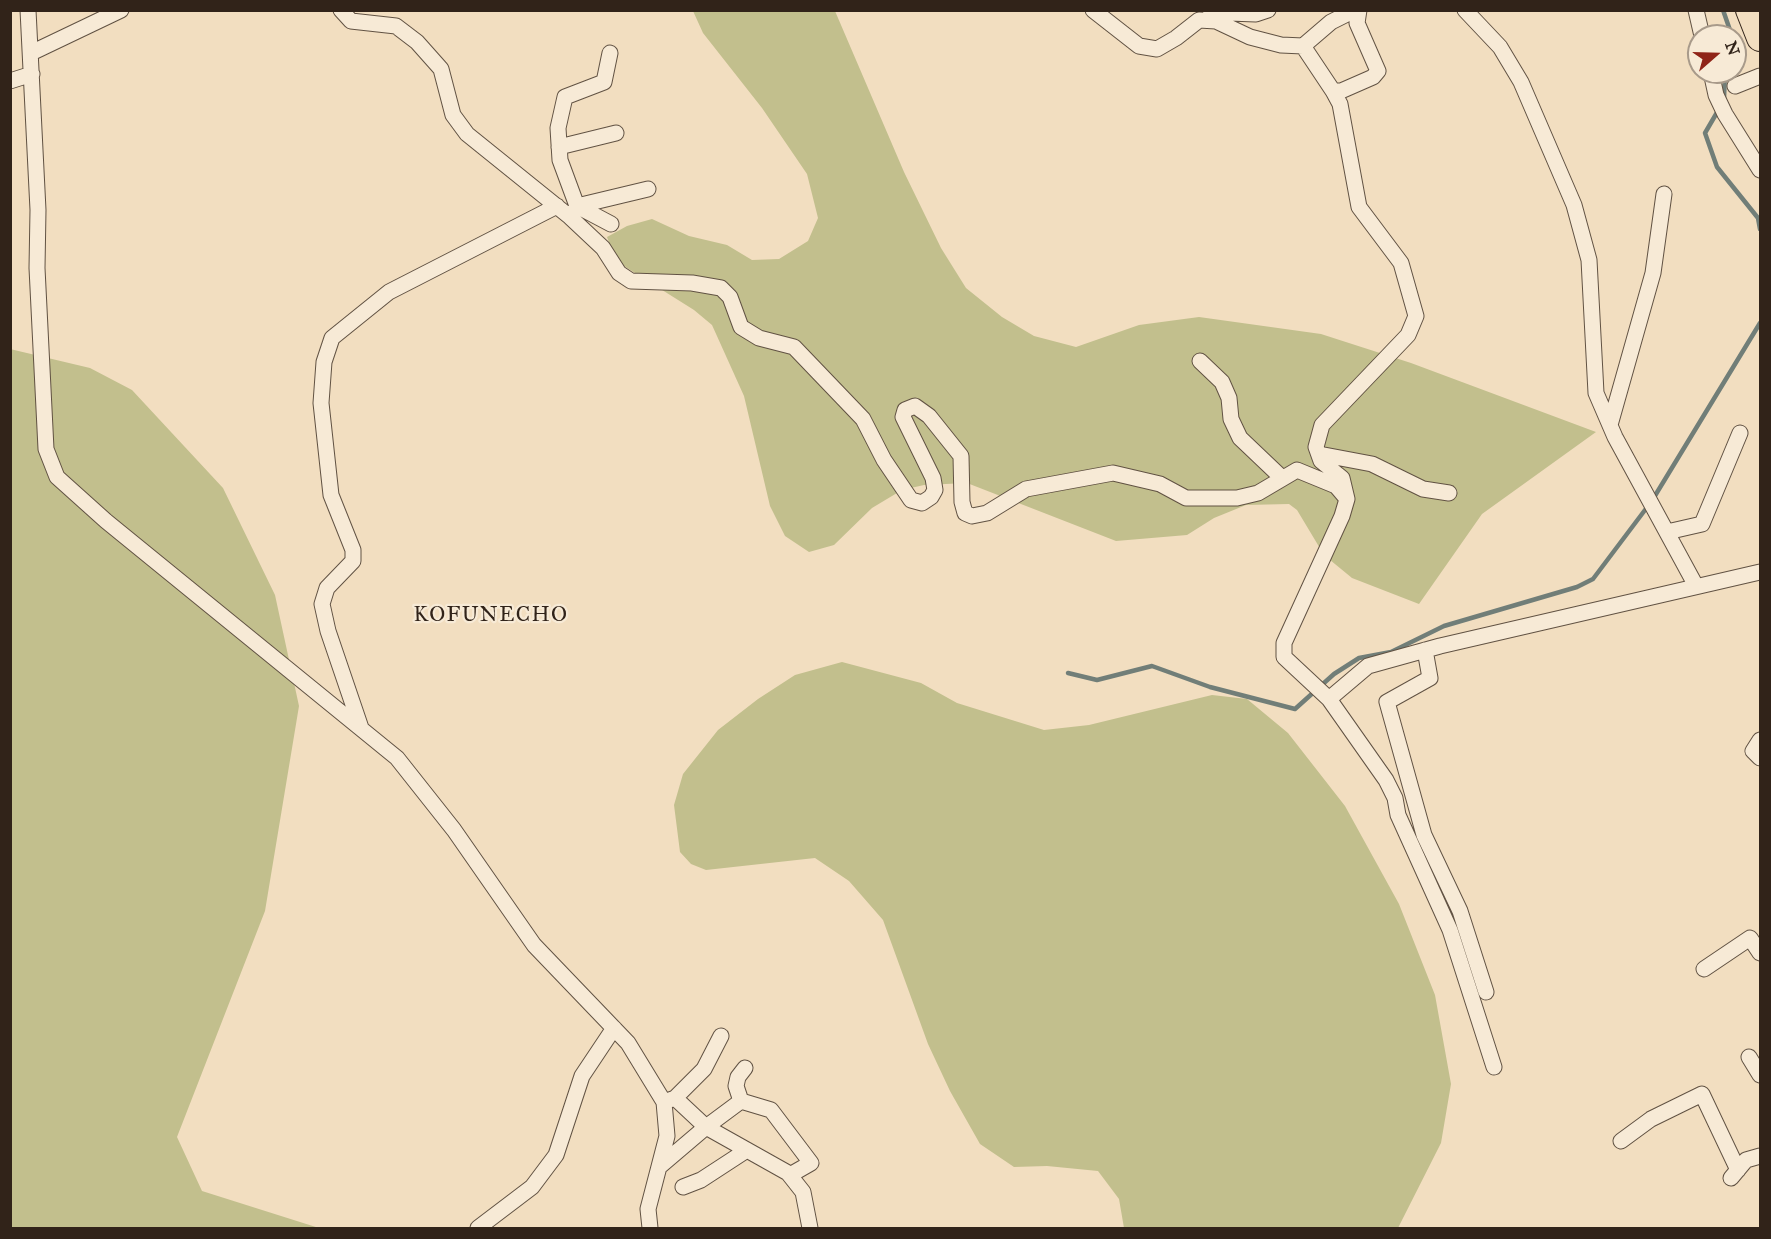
<!DOCTYPE html>
<html>
<head>
<meta charset="utf-8">
<style>
	body { margin:0 }
	#map { position:relative; width:1771px; height:1239px; overflow:hidden; background:#f2dec0; font-family:"IM FELL Great Primer",serif }
	canvas { display:block }
	.frame { position:absolute; inset:0; border:12px solid #312319; pointer-events:none }
	.north { position:absolute; left:1687px; top:24px; width:60px; height:60px; box-sizing:border-box; background:#f7ead6; border:2px solid #a89a8a; border-radius:50%; rotate:70deg; font-size:16px; font-weight:700; line-height:24px; text-align:center; color:#312319 }
	.north::after { content:''; display:block; margin:auto; width:21px; height:27px; background:#8f2418; clip-path:polygon(50% 0,100% 100%,50% 72%,0 100%) }
</style>
</head>
<body>
<div id="map">
<canvas width="1771" height="1239"></canvas>
<div class="frame"></div>
<div class="north">N</div>
</div>
<script>
const ctx = document.querySelector('canvas').getContext('2d');
ctx.lineJoin = 'round';
function paint(path, color) {
  ctx.fillStyle = color;
  ctx.fill(path, 'evenodd');
}
function poly(rows) {
  const path = new Path2D();
  for (const r of rows) {
    path.moveTo(r[0], r[1]);
    for (let i = 2; i < r.length; i += 2) path.lineTo(r[i], r[i + 1]);
  }
  return path;
}
function stroke(path, color, width, dash) {
  ctx.strokeStyle = color;
  ctx.lineWidth = width;
  ctx.lineCap = dash ? 'butt' : 'round';
  ctx.setLineDash(dash || []);
  ctx.stroke(path);
}
function drawText(font, color, halo, rows, align = 'center') {
  ctx.font = font + ' "IM FELL Great Primer",serif';
  ctx.lineWidth = 4.5;
  ctx.setLineDash([]);
  ctx.textBaseline = 'middle';
  ctx.strokeStyle = halo;
  ctx.fillStyle = color;
  for (const [text, x, y, turn = 0] of rows) {
    ctx.save();
    ctx.translate(x, y);
    ctx.rotate((+turn || 0) * Math.PI / 180);
    ctx.textAlign = isNaN(turn) ? turn : align;
    if (halo) ctx.strokeText(text, 0, 0);
    ctx.fillText(text, 0, 0);
    ctx.restore();
  }
}
const green = poly([
	[693,11,835,11,904,172,941,248,966,288,1002,317,1034,336,1076,347,1139,325,1199,317,1321,334,1411,363,1596,432,1482,514,1419,604,1352,578,1324,555,1297,510,1289,504,1246,505,1214,518,1187,535,1116,541,967,483,924,485,902,490,872,508,834,545,809,552,785,536,770,506,744,396,712,325,694,310,616,261,607,237,627,226,652,219,689,236,727,245,752,260,779,259,808,241,818,218,807,174,762,108,703,33],
	[10,349,90,368,132,390,223,488,275,595,299,706,265,911,177,1137,202,1191,319,1228,11,1228],
	[842,662,921,683,957,703,1044,730,1089,725,1212,695,1247,699,1288,733,1345,806,1399,904,1435,995,1451,1084,1441,1143,1398,1228,1124,1228,1119,1199,1098,1171,1047,1166,1014,1167,980,1144,950,1091,928,1044,883,920,849,881,815,858,706,870,691,864,680,852,674,805,683,774,718,730,758,699,795,675]
]);
const stream = poly([
	[1723,10,1732,36],
	[1724,99,1725,72],
	[1719,109,1705,133,1717,167,1758,218,1760,229],
	[1653,499,1760,323],
	[1068,673,1097,680,1152,666,1210,687,1295,709,1334,674,1359,658,1391,652,1444,626,1577,587,1593,579,1648,506]
]);
const minor = poly([
	[28,10,38,210,37,268,46,449,57,477,106,521,397,758,454,830,534,945,628,1043,664,1102,667,1136,648,1209,650,1228],
	[341,10,351,21,396,26,417,42,441,69,453,115,467,134,570,217,603,248,619,273,631,281,692,283,721,288,730,297,741,327,759,338,794,347,863,419,884,460,911,500,922,503,931,497,935,490,933,478,903,417,905,410,915,406,929,416,961,456,962,502,965,513,972,516,987,513,1026,489,1113,473,1160,484,1186,498,1237,498,1258,493,1297,470,1336,486,1347,499],
	[1093,10,1139,46,1157,49,1176,38,1199,20,1216,21,1250,37,1281,45,1303,46,1331,22,1355,10],
	[1465,10,1500,47,1521,82,1574,205,1589,260,1596,393,1615,437,1696,586],
	[1696,10,1702,36],
	[1208,18,1229,13,1256,14,1268,10],
	[1303,46,1333,91,1341,91,1373,77,1378,71,1357,23,1359,10],
	[31,53,121,10],
	[610,53,604,82,565,97,558,128,560,160,577,206,648,189],
	[1711,72,1716,95,1725,114,1760,170],
	[10,81,32,74],
	[1735,86,1760,76],
	[1333,91,1340,104,1359,207,1401,263,1416,316,1408,335,1322,425,1316,447,1321,461,1342,478,1347,499,1342,516,1284,643,1284,657,1329,699,1368,666,1440,646,1760,572],
	[559,147,616,133],
	[575,210,577,206,611,224],
	[1200,361,1222,382,1229,398,1231,419,1240,438,1281,477],
	[1610,425,1653,273,1664,194],
	[1319,454,1372,464,1423,489,1449,493],
	[1667,532,1702,524,1740,433],
	[1425,650,1430,678,1387,702,1424,835,1460,911,1486,992],
	[1329,699,1386,780,1395,798,1398,815,1450,930,1494,1067],
	[361,728,328,631,322,604,327,588,353,561,353,550,331,495,321,403,324,362,332,338,389,292,557,206],
	[1760,740,1753,751,1760,758],
	[1704,969,1750,938,1760,953],
	[1749,1057,1760,1075],
	[675,1098,704,1069,721,1036],
	[741,1101,736,1086,738,1077,745,1068],
	[664,1102,675,1098,706,1127,741,1101,771,1110,811,1163,790,1175],
	[1621,1141,1651,1119,1702,1094,1738,1170],
	[659,1167,706,1127,788,1173,803,1192,810,1228],
	[1731,1178,1746,1160,1760,1156],
	[683,1187,701,1180,747,1150],
	[478,1228,532,1187,556,1155,582,1076,614,1028]
]);
const trunk = poly([
	[1749,10,1760,38]
]);
const quarterNames = [
	["KOFUNECHO",491,616]
];
paint(green, '#c2bf8d');
stroke(stream, '#717e78', 4.5);
stroke(minor, '#615243', 17);
stroke(trunk, '#312319', 28);
stroke(minor, '#f7ead6', 15);
stroke(trunk, '#f2dec0', 26);
ctx.letterSpacing = '1.5px';
drawText('21px', '#312319', '#f7ead6', quarterNames);
ctx.letterSpacing = '0px';
</script>
</body>
</html>
